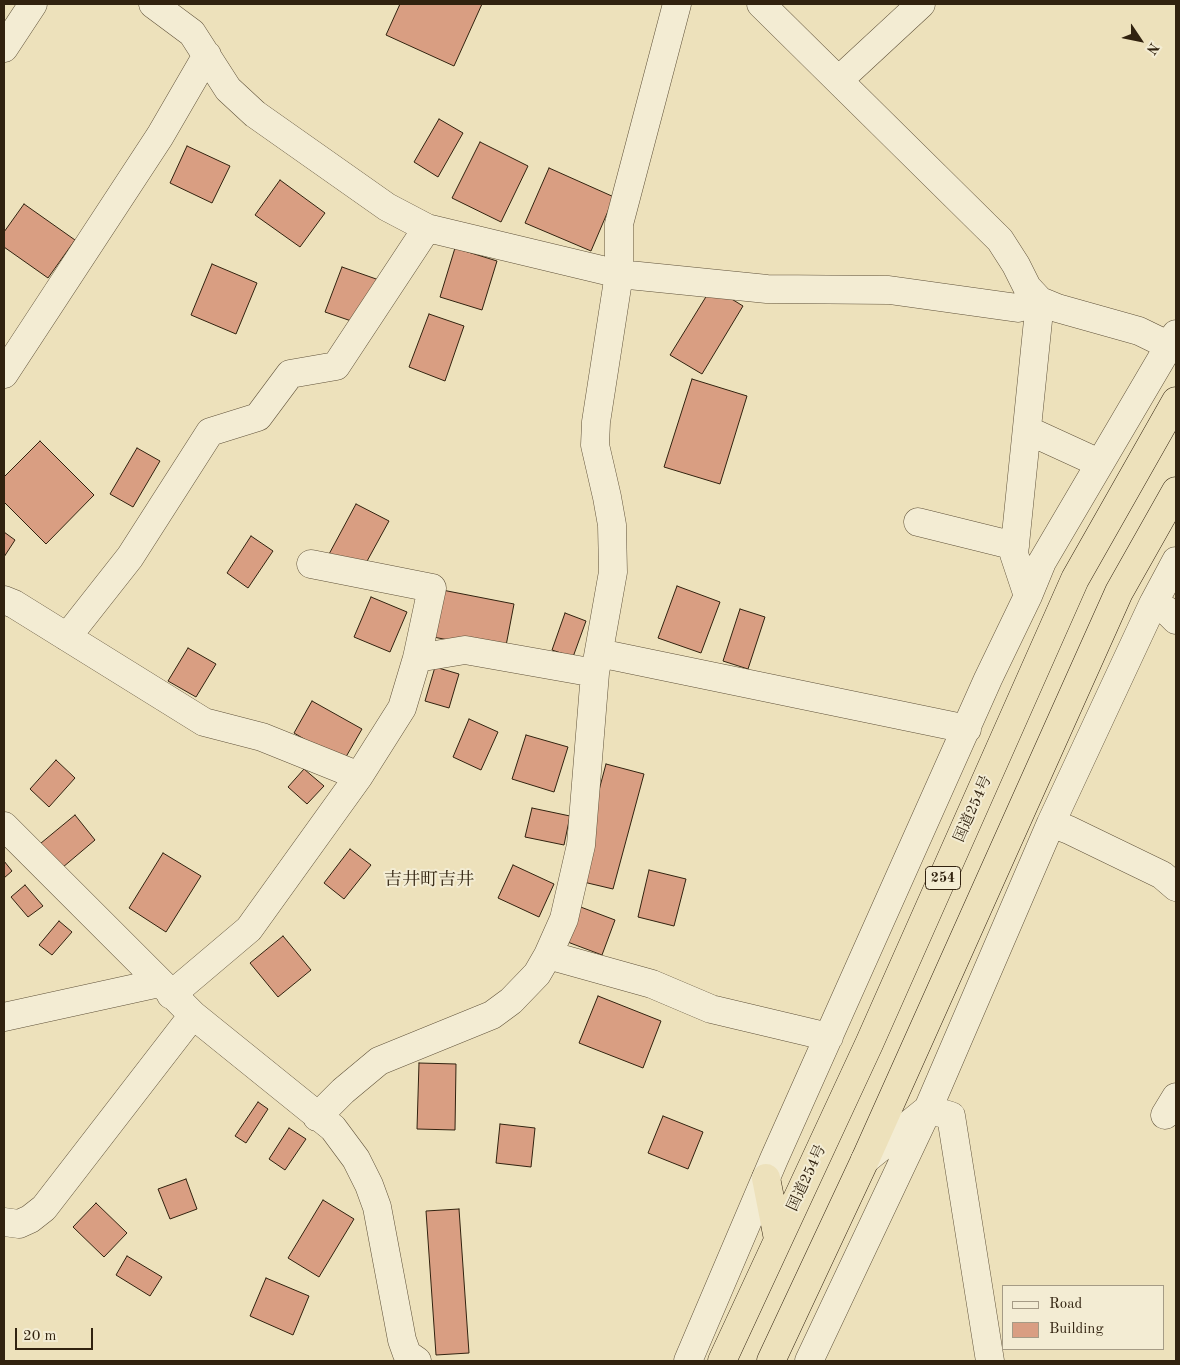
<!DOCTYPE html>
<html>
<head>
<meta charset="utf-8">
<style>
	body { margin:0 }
	#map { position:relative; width:1180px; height:1365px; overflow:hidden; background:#ede1bb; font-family:"Old Standard TT",serif }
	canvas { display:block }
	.frame { position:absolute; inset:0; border:5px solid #31220f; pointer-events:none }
	.legend { position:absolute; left:1002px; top:1285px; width:162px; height:65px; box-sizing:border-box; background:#f3ecd3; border:1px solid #a59b85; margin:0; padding:6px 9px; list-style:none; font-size:15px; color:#31220f }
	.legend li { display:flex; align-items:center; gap:10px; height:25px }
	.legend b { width:25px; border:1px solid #a59b85 }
	.north { position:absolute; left:1115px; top:15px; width:50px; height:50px; -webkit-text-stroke:4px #f3ecd3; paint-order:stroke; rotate:124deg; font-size:14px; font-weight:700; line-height:20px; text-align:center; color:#31220f }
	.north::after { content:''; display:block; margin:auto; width:18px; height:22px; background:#31220f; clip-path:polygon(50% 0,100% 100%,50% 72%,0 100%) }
	.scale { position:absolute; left:15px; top:1328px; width:78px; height:22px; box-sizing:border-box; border:2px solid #31220f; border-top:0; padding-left:6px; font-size:15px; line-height:18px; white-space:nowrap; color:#31220f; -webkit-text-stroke:4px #f3ecd3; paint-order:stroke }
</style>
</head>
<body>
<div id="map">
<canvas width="1180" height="1365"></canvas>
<div class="frame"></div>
<ul class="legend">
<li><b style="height:6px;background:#f3ecd3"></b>Road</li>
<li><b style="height:14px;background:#d99e82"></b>Building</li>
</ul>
<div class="north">N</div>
<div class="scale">20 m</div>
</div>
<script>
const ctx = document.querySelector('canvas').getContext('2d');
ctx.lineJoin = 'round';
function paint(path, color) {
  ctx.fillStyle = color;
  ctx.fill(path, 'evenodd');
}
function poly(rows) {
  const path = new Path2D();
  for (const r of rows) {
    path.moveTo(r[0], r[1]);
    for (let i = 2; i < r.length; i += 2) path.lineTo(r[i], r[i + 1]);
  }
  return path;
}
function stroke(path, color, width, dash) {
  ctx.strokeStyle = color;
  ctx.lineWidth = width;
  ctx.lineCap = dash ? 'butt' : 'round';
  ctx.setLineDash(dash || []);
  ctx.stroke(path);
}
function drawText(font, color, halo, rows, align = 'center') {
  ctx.font = font + ' "Old Standard TT","Noto Serif JP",serif';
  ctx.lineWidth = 4;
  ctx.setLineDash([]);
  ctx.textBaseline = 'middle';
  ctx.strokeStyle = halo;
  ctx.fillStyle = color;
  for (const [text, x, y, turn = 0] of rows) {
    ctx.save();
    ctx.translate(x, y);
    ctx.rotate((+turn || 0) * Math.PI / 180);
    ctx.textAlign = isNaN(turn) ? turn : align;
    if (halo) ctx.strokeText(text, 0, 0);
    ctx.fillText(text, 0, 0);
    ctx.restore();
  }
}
const building = poly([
	[400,4,482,4,454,66,386,35,400,4],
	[439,119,463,133,438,177,414,162,439,119],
	[480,142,528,166,501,222,452,198,480,142],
	[187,146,230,166,212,203,170,183,187,146],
	[549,168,614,197,591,251,525,223,549,168],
	[280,180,325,213,300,247,255,215,280,180],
	[24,204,75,240,48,278,4,247,4,232,24,204],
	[455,248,497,261,482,310,440,297,455,248],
	[212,264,257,283,236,334,191,315,212,264],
	[342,267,379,280,363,325,325,312,342,267],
	[712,287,743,306,702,374,670,355,712,287],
	[429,314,464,326,445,381,409,367,429,314],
	[692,379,747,396,720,484,664,467,692,379],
	[40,441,94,495,46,544,4,502,4,477,40,441],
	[137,448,160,461,133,507,110,494,137,448],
	[356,504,389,521,360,574,328,556,356,504],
	[4,532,15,540,4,557,4,532],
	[251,536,273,551,248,588,227,573,251,536],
	[677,586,720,602,701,653,658,638,677,586],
	[432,588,514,604,505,651,423,635,432,588],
	[371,597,407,612,390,652,354,637,371,597],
	[740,609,765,617,748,669,723,661,740,609],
	[565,613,586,621,573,657,552,650,565,613],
	[188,648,216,664,196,697,168,681,188,648],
	[435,667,459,674,449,708,425,701,435,667],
	[312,701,362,729,343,762,294,733,312,701],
	[469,719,498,732,481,770,453,757,469,719],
	[526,735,568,747,554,792,512,779,526,735],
	[56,760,75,778,49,807,30,789,56,760],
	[606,764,644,774,613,889,575,880,606,764],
	[304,769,324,786,307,804,288,787,304,769],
	[532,808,570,816,564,845,525,837,532,808],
	[75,815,95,840,56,873,35,848,75,815],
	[350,849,371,865,344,899,324,883,350,849],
	[163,853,201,876,166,932,129,908,163,853],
	[4,861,12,871,4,878,4,861],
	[513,865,554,884,539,917,498,898,513,865],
	[649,870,686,879,674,926,638,917,649,870],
	[25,885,43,906,28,917,11,897,25,885],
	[578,906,615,920,602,955,565,941,578,906],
	[59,921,72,932,52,955,39,945,59,921],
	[283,936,311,970,278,997,250,963,283,936],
	[598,996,661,1021,643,1068,579,1043,598,996],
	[419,1063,456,1064,455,1130,417,1129,419,1063],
	[258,1102,268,1109,246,1143,235,1136,258,1102],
	[663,1116,703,1132,688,1169,648,1153,663,1116],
	[500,1124,535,1128,531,1167,496,1163,500,1124],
	[289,1128,306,1139,285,1170,269,1159,289,1128],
	[186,1179,197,1209,170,1219,158,1189,186,1179],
	[323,1200,354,1219,319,1277,288,1258,323,1200],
	[96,1203,127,1233,104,1257,73,1227,96,1203],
	[459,1209,469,1353,436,1355,426,1211,459,1209],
	[127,1256,162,1277,150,1296,116,1275,127,1256],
	[266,1278,309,1296,293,1335,250,1316,266,1278]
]);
const minor = poly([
	[153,4,192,33,228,89,255,114,387,207,427,228,619,274,767,289,889,290,1018,308,1040,301],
	[761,4,1000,240,1016,265,1027,287,1040,301,1057,308,1139,331,1176,349],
	[4,48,33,4],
	[839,80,921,4],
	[4,374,160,136,207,55],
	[1027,430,1099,463],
	[918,522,1015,546],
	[1028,596,1014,554,1040,301],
	[4,600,14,604,204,722,262,737,359,776],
	[1153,604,1166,610,1176,620],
	[67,637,130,557,210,432,258,417,290,374,336,366,427,228],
	[599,653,967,729],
	[417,658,465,650,595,673],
	[1051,823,1069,830,1162,875,1176,887],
	[4,826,193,1015,333,1128,356,1159,369,1185,377,1207,402,1340,407,1354,417,1361],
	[548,955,652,984,711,1009,829,1037],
	[171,995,249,929,359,776,402,708,417,658,432,588,311,564],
	[4,1017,159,983],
	[1165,1115,1176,1097],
	[317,1117,343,1091,379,1061,492,1015,511,1001,537,974,548,955,564,919,581,845,595,673,613,572,612,525,607,497,595,445,596,422,619,274,619,224,677,4],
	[865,1160,928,1109,951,1116,990,1361],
	[4,1222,19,1224,30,1219,44,1208,193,1015],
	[688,1361,774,1159,988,679,1028,596,1042,562,1176,334],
	[809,1361,928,1109,1051,823,1153,604,1176,561]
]);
const trunk = poly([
	[766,1178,778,1239],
	[722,1361,869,1044,1075,579,1176,401],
	[771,1361,865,1160,1119,592,1176,491]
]);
const shields = [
	[943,878,35]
];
const shieldNames = [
	["254",943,878]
];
const streetNames = [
	["国道254号",973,809,-66],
	["国道254号",807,1178,-65]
];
const quarterNames = [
	["吉井町吉井",429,880]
];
paint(building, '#d99e82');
stroke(building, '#31220f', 1);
stroke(minor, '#60523a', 29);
stroke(trunk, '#31220f', 29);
stroke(minor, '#f3ecd3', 28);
stroke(trunk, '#ede1bb', 28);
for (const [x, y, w] of shields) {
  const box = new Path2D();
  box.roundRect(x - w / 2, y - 11.5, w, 23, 4);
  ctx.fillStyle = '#f3ecd3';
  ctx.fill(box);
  stroke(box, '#31220f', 1);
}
drawText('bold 14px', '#31220f', null, shieldNames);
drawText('15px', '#31220f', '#f3ecd3', streetNames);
drawText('18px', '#31220f', '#f3ecd3', quarterNames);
</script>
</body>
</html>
